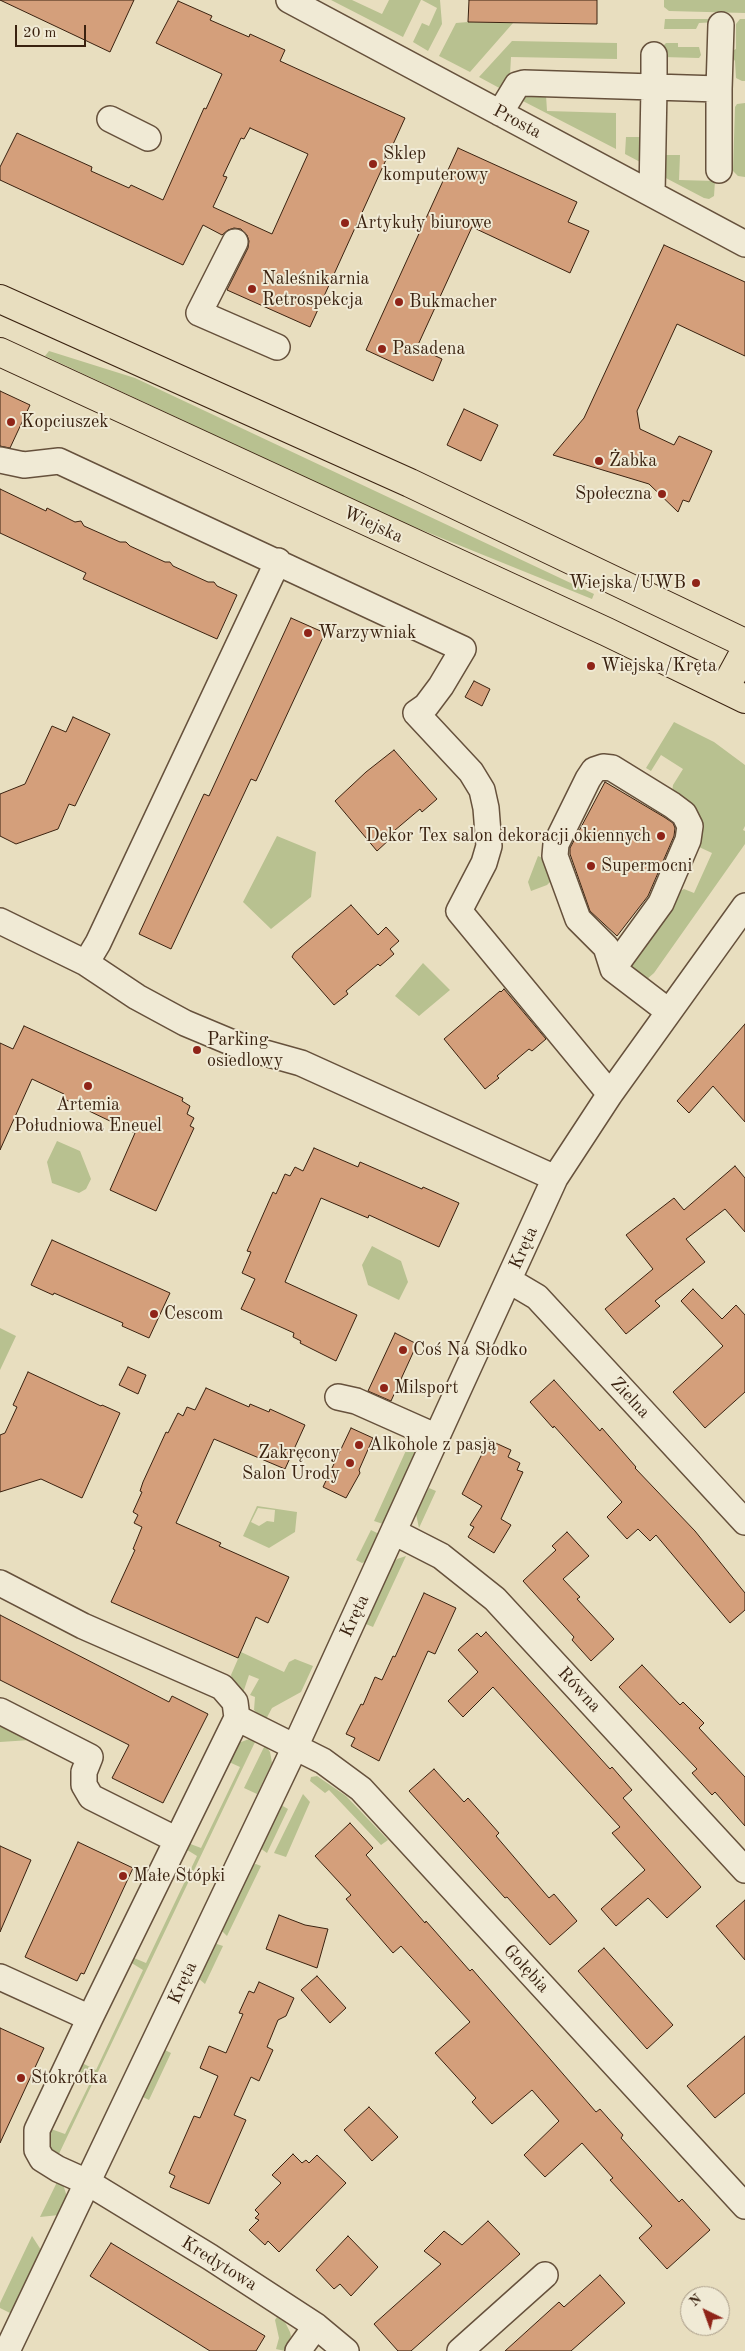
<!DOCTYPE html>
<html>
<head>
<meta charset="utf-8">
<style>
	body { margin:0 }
	#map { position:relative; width:745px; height:2351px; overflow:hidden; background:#e8debf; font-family:"Old Standard TT",serif }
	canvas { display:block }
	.north { position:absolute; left:680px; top:2286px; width:50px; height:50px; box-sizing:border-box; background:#f0ead5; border:1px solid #a79a86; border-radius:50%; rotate:318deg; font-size:14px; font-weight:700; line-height:20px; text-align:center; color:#3a2210 }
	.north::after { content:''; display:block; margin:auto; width:18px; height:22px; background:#8f2418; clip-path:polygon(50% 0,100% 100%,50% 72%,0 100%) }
	.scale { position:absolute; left:15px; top:25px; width:71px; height:22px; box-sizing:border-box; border:2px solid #3a2210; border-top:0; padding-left:6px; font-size:15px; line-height:18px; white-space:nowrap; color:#3a2210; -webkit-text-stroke:4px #f0ead5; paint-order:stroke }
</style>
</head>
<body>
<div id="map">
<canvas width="745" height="2351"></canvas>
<div class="north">N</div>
<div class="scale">20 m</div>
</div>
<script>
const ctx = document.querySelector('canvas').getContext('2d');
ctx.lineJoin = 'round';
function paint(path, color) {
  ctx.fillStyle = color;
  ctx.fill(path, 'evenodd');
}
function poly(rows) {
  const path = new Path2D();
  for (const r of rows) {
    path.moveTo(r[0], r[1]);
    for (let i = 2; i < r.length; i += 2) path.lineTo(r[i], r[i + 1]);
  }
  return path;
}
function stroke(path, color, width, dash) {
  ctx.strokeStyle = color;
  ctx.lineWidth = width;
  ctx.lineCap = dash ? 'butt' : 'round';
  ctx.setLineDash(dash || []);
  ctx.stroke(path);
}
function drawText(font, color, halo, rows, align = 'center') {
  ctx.font = font + ' "Old Standard TT",serif';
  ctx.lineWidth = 4;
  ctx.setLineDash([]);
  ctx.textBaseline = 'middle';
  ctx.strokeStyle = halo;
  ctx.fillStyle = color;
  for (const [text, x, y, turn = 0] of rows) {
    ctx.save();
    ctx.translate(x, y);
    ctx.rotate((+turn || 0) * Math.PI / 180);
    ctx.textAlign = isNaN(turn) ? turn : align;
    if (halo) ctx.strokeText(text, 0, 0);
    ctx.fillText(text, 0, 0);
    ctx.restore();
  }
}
const green = poly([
	[331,0,352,0,382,14,389,0,421,0,403,37],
	[422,0,440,0,442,24,428,51,413,42,422,23,429,26,437,8],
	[664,0,745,0,745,13,669,11,664,7],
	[665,19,717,19,717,22,699,23,696,29,664,29],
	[740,19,745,19,745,81,742,81,736,78,735,61,732,57,732,51,736,49,736,24],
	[456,23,468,22,513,23,470,72,439,56],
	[512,41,617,43,617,59,511,57,510,75,503,90,479,77],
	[666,43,678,43,678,47,699,47,701,55,699,58,663,57,663,46],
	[519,95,546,95,547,111,616,113,616,149,519,99],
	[745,103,745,177,738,176,733,171,735,107,737,104],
	[626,137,642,137,642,163,625,154],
	[664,155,680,155,679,180,715,181,714,196,709,199,704,198,662,176],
	[49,351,135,378,594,594,592,599,397,520,45,356],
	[674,722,714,742,745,765,745,826,743,830,745,831,745,844,654,973,646,980,633,971,631,961,677,893,684,889,694,893,712,853,699,847,672,792,673,785,683,769,661,755,651,771,646,768],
	[277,836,316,852,311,897,271,929,243,902],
	[538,856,547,860,551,881,547,885,531,891,528,882],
	[423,963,450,990,419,1016,395,996],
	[57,1141,80,1151,91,1179,86,1189,79,1193,52,1183,47,1162],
	[372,1246,401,1261,408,1282,399,1300,368,1285,362,1265],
	[0,1328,16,1336,0,1370],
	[413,1435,421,1442,383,1524,374,1521],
	[429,1488,436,1491,419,1528,416,1514],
	[257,1506,297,1512,295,1532,269,1548,243,1536],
	[258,1508,275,1510,274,1522,267,1521,259,1526,251,1522],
	[371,1530,379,1534,365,1562,362,1563,356,1560],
	[406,1556,373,1627,366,1624,366,1621,393,1563,397,1559],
	[241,1652,284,1672,289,1662,295,1659,313,1666,301,1692,272,1708,265,1721,254,1710,255,1697,250,1695,259,1679,249,1675,243,1693,233,1683,231,1675],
	[0,1720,30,1740,0,1742],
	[249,1739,256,1740,57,2158,49,2149,48,2134,51,2129,65,2134,90,2083,78,2077,77,2074,81,2066,84,2064,96,2070,143,1970,130,1962,134,1958,146,1963,197,1856,184,1848,188,1843,201,1848,240,1767,229,1762,236,1744],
	[265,1745,270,1752,272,1763,257,1794,244,1788],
	[317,1776,346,1796,388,1840,381,1845,329,1790,325,1793,310,1781,311,1777],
	[303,1794,310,1802,286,1857,274,1853],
	[281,1805,288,1809,267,1853,260,1848],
	[256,1864,261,1866,227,1936,221,1930,252,1865],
	[214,1943,223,1946,205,1984,198,1978],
	[165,2050,171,2053,149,2100,143,2097,143,2094],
	[58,2180,63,2184,67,2197,59,2215,40,2217],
	[32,2236,41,2250,12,2314,0,2308,0,2303],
	[277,2317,285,2322,290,2332,291,2336,285,2351,276,2349,279,2338,275,2320]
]);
const building = poly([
	[0,0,134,0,110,52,0,0],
	[469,0,597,0,597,24,468,22,469,0],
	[178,1,212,16,210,20,249,37,250,34,285,50,280,61,405,118,310,327,227,290,248,248,249,241,247,235,241,229,234,228,228,230,222,235,203,225,183,265,0,180,0,167,17,133,92,167,91,171,129,188,131,185,163,200,204,108,206,109,222,74,156,43,178,1],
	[250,128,308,154,272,234,213,207,227,177,223,176,241,138,244,139,250,128],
	[458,148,577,202,568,222,589,231,570,273,472,227,417,347,442,359,433,381,366,350,458,148],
	[664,245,745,282,745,356,677,324,637,411,640,429,674,445,679,436,712,451,689,502,683,500,678,512,649,484,553,455,584,418,664,245],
	[0,391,30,405,10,448,0,446,0,391],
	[464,409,498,425,481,461,447,445,464,409],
	[0,489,46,511,47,508,75,522,81,521,84,526,120,542,126,542,130,546,165,562,170,562,173,566,208,582,214,582,217,586,237,595,217,639,83,579,86,573,0,533,0,489],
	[291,618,325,633,256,781,251,779,171,949,139,934,204,794,209,796,291,618],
	[474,681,490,689,482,706,465,697,474,681],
	[73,717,110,734,75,806,69,804,58,829,16,844,0,836,0,794,25,784,52,726,66,732,73,717],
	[394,750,437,799,422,812,420,809,388,836,390,839,377,851,335,801,366,772,394,750],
	[605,782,664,817,673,823,675,828,674,836,648,896,617,936,590,911,570,854,570,848,605,782],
	[351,905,378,935,386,927,399,941,390,949,394,954,380,966,378,964,346,991,348,994,334,1005,292,957,294,953,351,905],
	[504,989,546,1039,532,1051,529,1049,497,1076,499,1078,485,1089,444,1039,500,991,501,992,504,989],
	[745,1024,745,1122,713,1086,689,1113,677,1101,745,1024],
	[24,1026,183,1098,182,1101,190,1106,187,1114,194,1118,190,1126,194,1128,156,1211,110,1190,135,1133,62,1098,64,1094,32,1079,0,1150,0,1043,13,1049,24,1026],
	[314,1148,358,1167,360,1162,422,1189,423,1187,459,1203,439,1247,369,1215,368,1218,321,1198,285,1282,357,1315,336,1361,300,1343,301,1341,293,1337,294,1333,241,1309,255,1279,242,1273,251,1252,247,1251,273,1192,276,1194,285,1174,290,1176,295,1167,303,1171,314,1148],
	[735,1166,745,1178,745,1232,725,1209,686,1239,705,1262,655,1301,660,1306,626,1334,605,1309,653,1269,626,1235,674,1198,684,1210,735,1166],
	[52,1240,170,1293,149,1338,122,1326,123,1323,54,1293,53,1295,31,1285,52,1240],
	[693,1289,722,1319,736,1305,745,1315,745,1392,705,1428,673,1392,723,1346,681,1301,693,1289],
	[395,1333,417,1344,391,1401,368,1391,395,1333],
	[128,1367,146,1375,138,1394,119,1385,128,1367],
	[28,1372,101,1406,102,1405,120,1413,82,1498,41,1479,0,1492,0,1435,5,1433,17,1407,13,1405,28,1372],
	[554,1380,600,1431,602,1428,636,1467,635,1468,695,1531,745,1593,745,1610,730,1623,656,1535,650,1541,638,1529,627,1539,607,1517,622,1502,554,1426,553,1428,530,1402,554,1380],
	[206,1388,249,1407,250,1404,269,1412,270,1409,305,1425,285,1469,214,1439,176,1523,221,1543,219,1546,289,1577,268,1623,256,1617,238,1658,111,1602,135,1550,133,1549,142,1527,134,1523,138,1515,133,1512,142,1492,140,1491,143,1482,166,1432,168,1433,178,1413,183,1416,187,1407,195,1410,206,1388],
	[351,1428,373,1438,359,1470,360,1473,346,1498,323,1487,351,1428],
	[489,1440,511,1450,508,1457,520,1463,517,1470,523,1472,501,1519,511,1525,494,1553,468,1537,474,1527,470,1525,482,1506,462,1494,489,1440],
	[567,1532,589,1556,563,1579,580,1597,577,1599,614,1639,591,1661,572,1640,574,1637,523,1581,556,1550,552,1546,567,1532],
	[424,1593,456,1608,435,1654,428,1651,379,1761,351,1746,355,1738,346,1734,361,1704,363,1705,375,1677,382,1680,393,1656,395,1657,424,1593],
	[0,1615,169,1702,172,1696,208,1714,163,1803,112,1778,129,1745,0,1680,0,1615],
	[486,1632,610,1769,612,1767,632,1790,623,1798,701,1887,667,1918,648,1898,616,1926,601,1909,645,1870,612,1833,620,1827,493,1687,463,1717,448,1701,478,1672,458,1650,477,1633,481,1637,486,1632],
	[642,1665,680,1705,683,1702,704,1723,699,1728,745,1777,745,1826,715,1792,712,1795,692,1773,697,1769,619,1687,642,1665],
	[434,1769,464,1802,468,1798,499,1833,496,1836,549,1898,554,1894,577,1921,550,1945,507,1897,505,1898,409,1791,434,1769],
	[350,1823,373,1848,366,1855,425,1923,426,1921,470,1971,472,1969,596,2112,600,2109,623,2135,621,2138,679,2202,682,2199,710,2230,667,2269,639,2238,652,2226,610,2180,613,2178,582,2143,545,2177,524,2155,559,2121,532,2090,492,2124,472,2102,476,2098,435,2053,470,2022,401,1946,393,1953,346,1899,351,1895,315,1856,350,1823],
	[78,1842,133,1868,84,1974,81,1973,77,1981,25,1957,78,1842],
	[0,1846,31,1860,0,1932,0,1846],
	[745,1900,745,1960,716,1926,745,1900],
	[279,1915,305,1925,328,1929,317,1968,266,1949,279,1915],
	[604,1948,673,2025,647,2049,578,1971,604,1948],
	[317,1976,346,2008,330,2023,301,1990,317,1976],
	[259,1982,294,1998,286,2016,278,2020,267,2047,273,2050,259,2081,251,2077,234,2115,246,2120,209,2204,170,2187,175,2176,169,2173,194,2116,200,2118,218,2076,200,2068,209,2046,226,2053,243,2014,239,2013,249,1991,254,1993,259,1982],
	[0,2028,44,2048,0,2143,0,2028],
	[745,2036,745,2093,715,2118,687,2086,745,2036],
	[369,2107,398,2137,372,2161,344,2130,369,2107],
	[293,2154,302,2163,306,2160,309,2163,317,2155,346,2183,279,2252,268,2241,265,2245,249,2230,259,2220,255,2218,259,2214,255,2210,281,2183,272,2175,293,2154],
	[488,2221,520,2254,411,2351,398,2351,374,2324,441,2264,424,2251,444,2231,462,2245,488,2221],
	[348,2236,378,2267,351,2296,340,2284,334,2289,316,2270,348,2236],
	[111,2243,265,2336,256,2351,210,2351,90,2276,111,2243],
	[600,2275,625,2303,571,2351,505,2351,559,2302,564,2307,600,2275]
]);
const minor = poly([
	[289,0,745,244],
	[500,113,517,85,524,83,654,87,654,55],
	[110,119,148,138],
	[719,170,719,89],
	[652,194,654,87,719,89,721,25],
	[235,242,199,313,277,347],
	[0,460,24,465,59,461,463,649,441,686,426,706,416,713,471,772,482,790,486,808,489,846,484,863,459,911,610,1094],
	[0,921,86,963,137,997,185,1023,240,1046,301,1063,555,1178],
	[86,963,98,943,278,561],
	[613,969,661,903,688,840,690,826,684,814,672,805,612,768,603,767,594,770,588,779,556,844,555,856,578,919,606,947,613,969,668,1011],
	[510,1281,537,1297,745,1522],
	[338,1397,356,1401,437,1437],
	[394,1532,441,1556,495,1599,745,1870],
	[0,1583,83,1626,222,1687,235,1702,237,1718,90,2018,37,2130,37,2150,42,2159,58,2169,87,2182,210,2257,316,2326,346,2351],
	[0,1711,90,1757,84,1772,84,1785,91,1797,177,1840],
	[237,1718,323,1761,361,1789,745,2206],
	[0,1977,90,2018],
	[7,2351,295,1747,555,1178,610,1094,745,906],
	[298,2351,316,2326],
	[460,2351,545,2275]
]);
const major = poly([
	[0,299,410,483,745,643],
	[0,352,607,632,745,699],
	[725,688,745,651]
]);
const markers = [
	[373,164,5,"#8f2418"],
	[345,223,5,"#8f2418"],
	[252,289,5,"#8f2418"],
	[399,302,5,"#8f2418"],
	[382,349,5,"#8f2418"],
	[11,422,5,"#8f2418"],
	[599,461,5,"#8f2418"],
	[662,494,5,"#8f2418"],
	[696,583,5,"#8f2418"],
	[308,633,5,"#8f2418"],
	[591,666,5,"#8f2418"],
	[661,836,5,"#8f2418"],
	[591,866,5,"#8f2418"],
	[197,1050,5,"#8f2418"],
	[88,1086,5,"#8f2418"],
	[154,1314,5,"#8f2418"],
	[403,1350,5,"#8f2418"],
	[384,1388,5,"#8f2418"],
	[359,1445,5,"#8f2418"],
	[350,1463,5,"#8f2418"],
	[123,1876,5,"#8f2418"],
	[21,2078,5,"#8f2418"]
];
const streetNames = [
	["Prosta",517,122,28],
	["Wiejska",373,525,25],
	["Kręta",524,1248,-66],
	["Zielna",630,1398,47],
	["Kręta",355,1616,-65],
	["Równa",579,1690,47],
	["Gołębia",526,1969,47],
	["Kręta",183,1983,-65],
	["Kredytowa",219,2264,32]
];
const poiNames = [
	["Sklep",383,154],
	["komputerowy",383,175],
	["Artykuły biurowe",355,223],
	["Naleśnikarnia",262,279],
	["Retrospekcja",262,300],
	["Bukmacher",409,302],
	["Pasadena",392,349],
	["Kopciuszek",21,422],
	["Żabka",609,461],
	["Społeczna",652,494,"right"],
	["Wiejska/UWB",686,583,"right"],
	["Warzywniak",318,633],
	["Wiejska/Kręta",601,666],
	["Dekor Tex salon dekoracji okiennych",651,836,"right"],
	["Supermocni",601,866],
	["Parking",207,1040],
	["osiedlowy",207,1061],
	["Artemia",88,1105,"center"],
	["Południowa Eneuel",88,1126,"center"],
	["Cescom",164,1314],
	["Coś Na Słodko",413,1350],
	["Milsport",394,1388],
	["Alkohole z pasją",369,1445],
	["Zakręcony",340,1453,"right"],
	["Salon Urody",340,1474,"right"],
	["Małe Stópki",133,1876],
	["Stokrotka",31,2078]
];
paint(green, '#b8c190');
paint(building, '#d49f7b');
stroke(building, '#3a2210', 1);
stroke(minor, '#66513c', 28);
stroke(major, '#3a2210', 30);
stroke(minor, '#f0ead5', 25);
stroke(major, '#e8debf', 28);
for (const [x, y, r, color] of markers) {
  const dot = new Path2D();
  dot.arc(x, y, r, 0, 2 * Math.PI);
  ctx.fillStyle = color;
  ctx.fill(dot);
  stroke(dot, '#f0ead5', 2);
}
drawText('18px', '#3a2210', '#f0ead5', streetNames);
drawText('18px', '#3a2210', '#f0ead5', poiNames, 'left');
</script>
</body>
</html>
